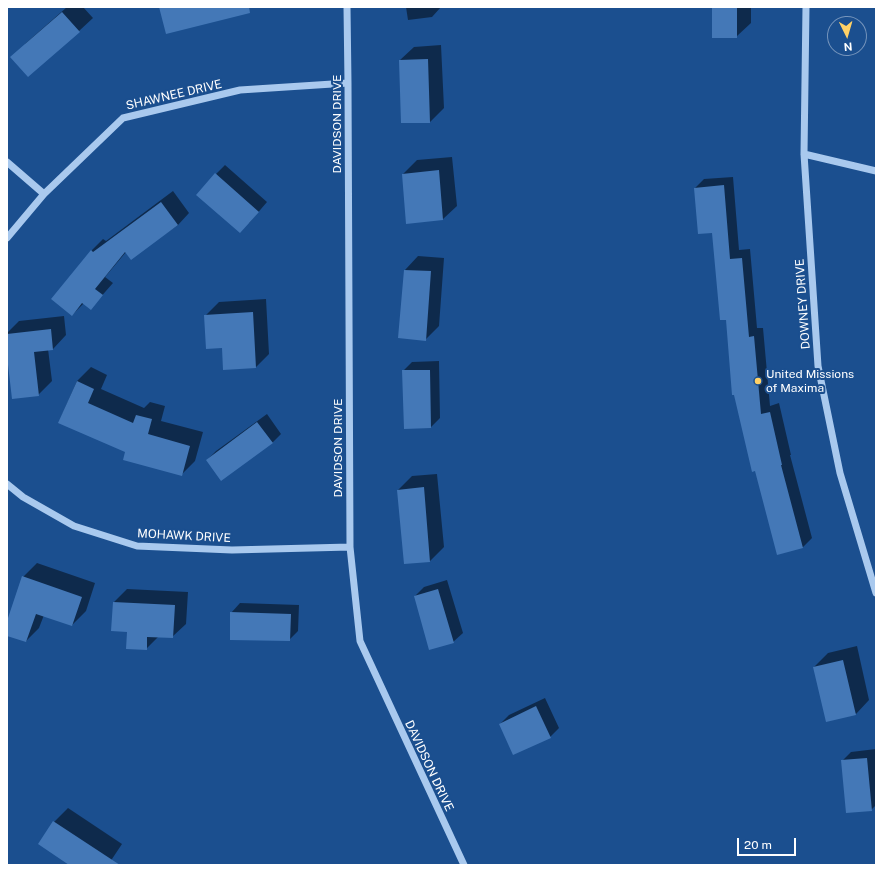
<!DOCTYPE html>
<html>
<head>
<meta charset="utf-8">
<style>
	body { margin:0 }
	#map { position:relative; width:883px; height:872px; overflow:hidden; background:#1b4f8f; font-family:"Public Sans",sans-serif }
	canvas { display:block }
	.frame { position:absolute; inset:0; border:8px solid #fff; pointer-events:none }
	.north { position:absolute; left:827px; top:16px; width:40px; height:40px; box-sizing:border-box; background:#1b4f8f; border:1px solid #7695bc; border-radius:50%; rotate:175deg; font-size:11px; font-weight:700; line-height:16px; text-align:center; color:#fff }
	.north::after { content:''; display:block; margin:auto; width:14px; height:18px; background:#ffd166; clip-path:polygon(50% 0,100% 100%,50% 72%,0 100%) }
	.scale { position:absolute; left:737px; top:838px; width:59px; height:18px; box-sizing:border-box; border:2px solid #fff; border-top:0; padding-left:5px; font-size:12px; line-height:14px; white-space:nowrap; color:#fff; -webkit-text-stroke:3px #1b4f8f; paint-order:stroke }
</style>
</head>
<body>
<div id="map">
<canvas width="883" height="872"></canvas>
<div class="frame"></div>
<div class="north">N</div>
<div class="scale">20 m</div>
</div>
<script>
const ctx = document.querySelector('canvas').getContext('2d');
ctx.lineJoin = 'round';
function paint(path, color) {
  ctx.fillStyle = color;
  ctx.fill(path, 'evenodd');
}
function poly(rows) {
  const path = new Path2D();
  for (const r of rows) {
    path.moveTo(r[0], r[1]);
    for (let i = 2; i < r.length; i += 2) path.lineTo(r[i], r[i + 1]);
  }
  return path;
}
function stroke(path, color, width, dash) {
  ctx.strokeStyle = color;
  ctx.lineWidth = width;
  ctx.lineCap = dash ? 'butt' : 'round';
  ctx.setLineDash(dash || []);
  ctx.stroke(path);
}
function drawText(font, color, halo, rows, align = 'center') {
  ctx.font = font + ' "Public Sans",sans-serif';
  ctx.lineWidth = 4;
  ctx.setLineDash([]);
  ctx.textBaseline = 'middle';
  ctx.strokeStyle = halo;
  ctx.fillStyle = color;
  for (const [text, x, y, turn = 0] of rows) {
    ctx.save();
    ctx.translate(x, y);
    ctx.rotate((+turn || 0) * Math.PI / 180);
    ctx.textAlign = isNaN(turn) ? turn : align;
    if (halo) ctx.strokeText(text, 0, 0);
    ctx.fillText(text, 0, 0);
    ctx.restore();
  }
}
const shadow = poly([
	[67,7,83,7,93,18,79,31,25,44],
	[406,7,441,7,432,17,408,20],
	[713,7,751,7,751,23,737,36,713,37],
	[441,45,444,108,430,122,400,60,414,47],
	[452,157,457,206,443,219,403,174,417,160],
	[225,165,267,202,249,223,216,174],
	[733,177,739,250,750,249,757,328,763,328,770,406,779,403,791,455,790,455,812,538,803,547,778,553,726,318,713,232,695,188,704,179],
	[173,191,189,213,178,225,131,258,126,252,105,277,113,283,91,308,84,303,72,315,52,299,92,250,103,239,106,241],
	[418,256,444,258,439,326,425,340,405,270],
	[266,299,269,354,255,368,223,347,205,316,219,302],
	[64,316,66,335,53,349,48,349,52,381,38,395,7,348,7,333,19,321],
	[439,361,440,418,431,427,403,371,412,362],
	[91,367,107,375,101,389,144,408,150,402,165,406,161,421,203,432,195,461,181,475,59,422,77,381],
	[267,414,281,434,272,443,207,460,216,451],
	[437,474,444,547,430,561,405,563,398,490,412,476],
	[37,563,95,583,86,611,72,625,44,615,39,628,26,641,7,635,7,624,23,577],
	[447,580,463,633,453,642,415,596,424,587],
	[127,589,188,592,186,624,172,637,158,637,146,649,128,631,114,602],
	[240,603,299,605,298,631,289,640,231,613],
	[857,646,869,700,856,714,814,667,828,653],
	[545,698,559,728,550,737,500,724,509,715],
	[876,749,876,805,871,810,842,761,851,752],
	[68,808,122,844,108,865,71,865,54,822]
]);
const building = poly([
	[159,7,249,7,250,13,166,34],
	[712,7,737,7,737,38,712,38],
	[62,12,80,32,28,77,10,57],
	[428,59,430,123,401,123,399,60],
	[439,170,443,220,406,224,402,174],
	[215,173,259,212,240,233,196,195],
	[724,185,730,259,742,258,749,337,754,336,761,414,770,412,782,465,781,465,803,548,777,555,755,471,752,472,734,395,732,395,726,320,720,320,712,233,698,234,694,188],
	[161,202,178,225,131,260,125,252,95,289,103,295,91,310,82,303,72,316,51,299,91,250,93,252],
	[404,270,431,271,426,341,398,338],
	[253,312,256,368,223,370,222,348,206,349,204,315],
	[51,329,53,350,34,352,39,396,12,399,7,356,7,334],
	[402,370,430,370,431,428,404,429],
	[77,381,94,389,88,403,133,423,136,415,152,419,148,434,190,446,182,476,123,460,125,452,58,423],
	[257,422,273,443,221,481,206,460],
	[424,487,430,562,404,564,397,490],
	[22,576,82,597,72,626,36,614,26,642,7,636,7,621],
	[438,589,454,643,429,650,414,596],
	[113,602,175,605,173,638,147,637,147,650,126,649,127,632,111,631],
	[230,612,291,614,290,641,230,640],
	[843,660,856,715,826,722,813,667],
	[536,706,551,738,513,755,499,724],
	[867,758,872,811,846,813,841,760],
	[53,821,120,865,69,865,38,844]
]);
const minor = poly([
	[347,7,348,83,350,547,360,641,464,865],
	[806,7,804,154,818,366,840,473,876,593],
	[804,154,876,171],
	[7,162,44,194],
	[7,238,44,194,123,118,240,90,348,83],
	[7,484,23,497,74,526,137,546,232,550,350,547]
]);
const markers = [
	[758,381,4,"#ffd166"]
];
const streetNames = [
	["SHAWNEE DRIVE",174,95,-13],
	["DAVIDSON DRIVE",337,124,-90],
	["DOWNEY DRIVE",803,304,-94],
	["DAVIDSON DRIVE",338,448,-90],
	["MOHAWK DRIVE",184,536,3],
	["DAVIDSON DRIVE",429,766,65]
];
const poiNames = [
	["United Missions",766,374],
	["of Maxima",766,388]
];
paint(shadow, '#0007');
paint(building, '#4478b7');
stroke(minor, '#a9c9ee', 7);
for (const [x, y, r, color] of markers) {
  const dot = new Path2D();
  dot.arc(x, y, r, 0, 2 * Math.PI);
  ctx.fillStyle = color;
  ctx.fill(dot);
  stroke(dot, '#1b4f8f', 1.5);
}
drawText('12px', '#fff', '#1b4f8f', streetNames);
drawText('12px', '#fff', '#1b4f8f', poiNames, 'left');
</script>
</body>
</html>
